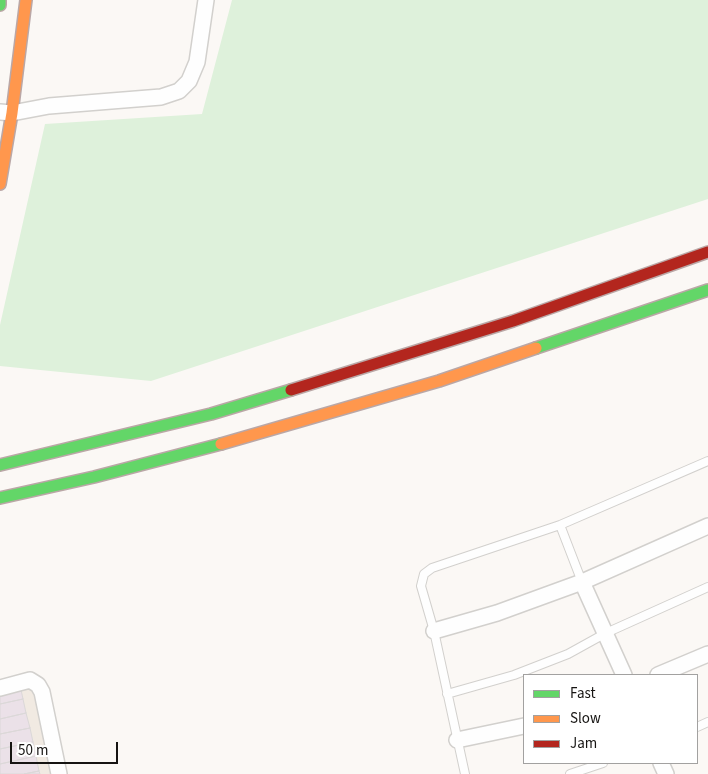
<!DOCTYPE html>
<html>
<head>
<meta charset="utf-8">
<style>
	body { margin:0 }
	#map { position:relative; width:708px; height:774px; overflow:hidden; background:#fbf8f5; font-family:"Source Sans 3",sans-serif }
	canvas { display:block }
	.legend { position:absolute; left:523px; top:674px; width:175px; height:90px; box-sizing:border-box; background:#fff; border:1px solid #a2a1a0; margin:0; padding:6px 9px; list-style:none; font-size:15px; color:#161412 }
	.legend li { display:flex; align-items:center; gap:10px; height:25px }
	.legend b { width:25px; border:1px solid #a2a1a0 }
	.scale { position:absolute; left:10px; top:742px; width:108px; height:22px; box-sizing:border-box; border:2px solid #161412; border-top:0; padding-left:6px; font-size:15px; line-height:18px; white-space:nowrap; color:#161412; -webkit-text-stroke:4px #fff; paint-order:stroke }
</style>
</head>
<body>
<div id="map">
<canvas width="708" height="774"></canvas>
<ul class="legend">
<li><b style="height:6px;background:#63d668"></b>Fast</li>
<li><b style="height:6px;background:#ff974d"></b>Slow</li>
<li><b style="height:6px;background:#b3261e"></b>Jam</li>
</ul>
<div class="scale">50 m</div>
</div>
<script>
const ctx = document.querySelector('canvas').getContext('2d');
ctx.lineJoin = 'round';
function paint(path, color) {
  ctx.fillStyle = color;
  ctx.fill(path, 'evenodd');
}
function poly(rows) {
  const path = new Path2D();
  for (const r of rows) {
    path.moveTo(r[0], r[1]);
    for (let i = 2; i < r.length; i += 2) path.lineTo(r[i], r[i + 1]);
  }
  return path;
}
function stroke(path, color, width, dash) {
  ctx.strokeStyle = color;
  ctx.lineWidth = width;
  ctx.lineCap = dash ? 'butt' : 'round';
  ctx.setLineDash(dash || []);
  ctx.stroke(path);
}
const built = poly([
	[21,677,35,689,54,774,0,774]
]);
const green = poly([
	[232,0,708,0,708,199,151,381,0,366,0,325,45,124,202,114]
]);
const building = poly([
	[20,685,23,699,0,704,0,689,20,685],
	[23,699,26,713,0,719,0,704,23,699],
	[26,713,30,728,0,734,0,719,26,713],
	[30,728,33,742,0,749,0,734,30,728],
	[33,742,36,756,0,764,0,749,33,742],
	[36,756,39,771,24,774,0,774,0,764,36,756],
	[39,771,40,774,24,774,39,771]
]);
const lane = poly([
	[560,525,582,582],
	[447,694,514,675,568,654,606,633,708,587],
	[697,727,708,722],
	[465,774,434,631,421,586,424,574,432,568,560,525,708,461],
	[570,774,603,763]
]);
const street = poly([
	[0,112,12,113,49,106,161,97,179,91,189,81,197,62,206,0],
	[582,582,624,675],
	[434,631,497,613,582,582,708,526],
	[658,675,708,654],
	[0,688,30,680,38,685,42,692,59,774],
	[457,740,524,726],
	[661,763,666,774]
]);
const fast = poly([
	[0,0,0,5],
	[536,348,708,290],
	[0,465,211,414,291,390],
	[0,498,94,477,221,444]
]);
const slow = poly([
	[0,184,12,113,26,0],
	[221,444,439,381,536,348]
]);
const jam = poly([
	[291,390,513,321,708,252]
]);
paint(built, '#f1eae2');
paint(green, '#def1db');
paint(building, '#ebe1e8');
stroke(building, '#dbd8d8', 1);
stroke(lane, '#d2d0cd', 10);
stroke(street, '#d2d0cd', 18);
stroke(fast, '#baa7a6', 14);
stroke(slow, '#baa7a6', 14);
stroke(jam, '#baa7a6', 14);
stroke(lane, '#fefefe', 8);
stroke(street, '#fefefe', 15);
stroke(fast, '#63d668', 11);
stroke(slow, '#ff974d', 11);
stroke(jam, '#b3261e', 11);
</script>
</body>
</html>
